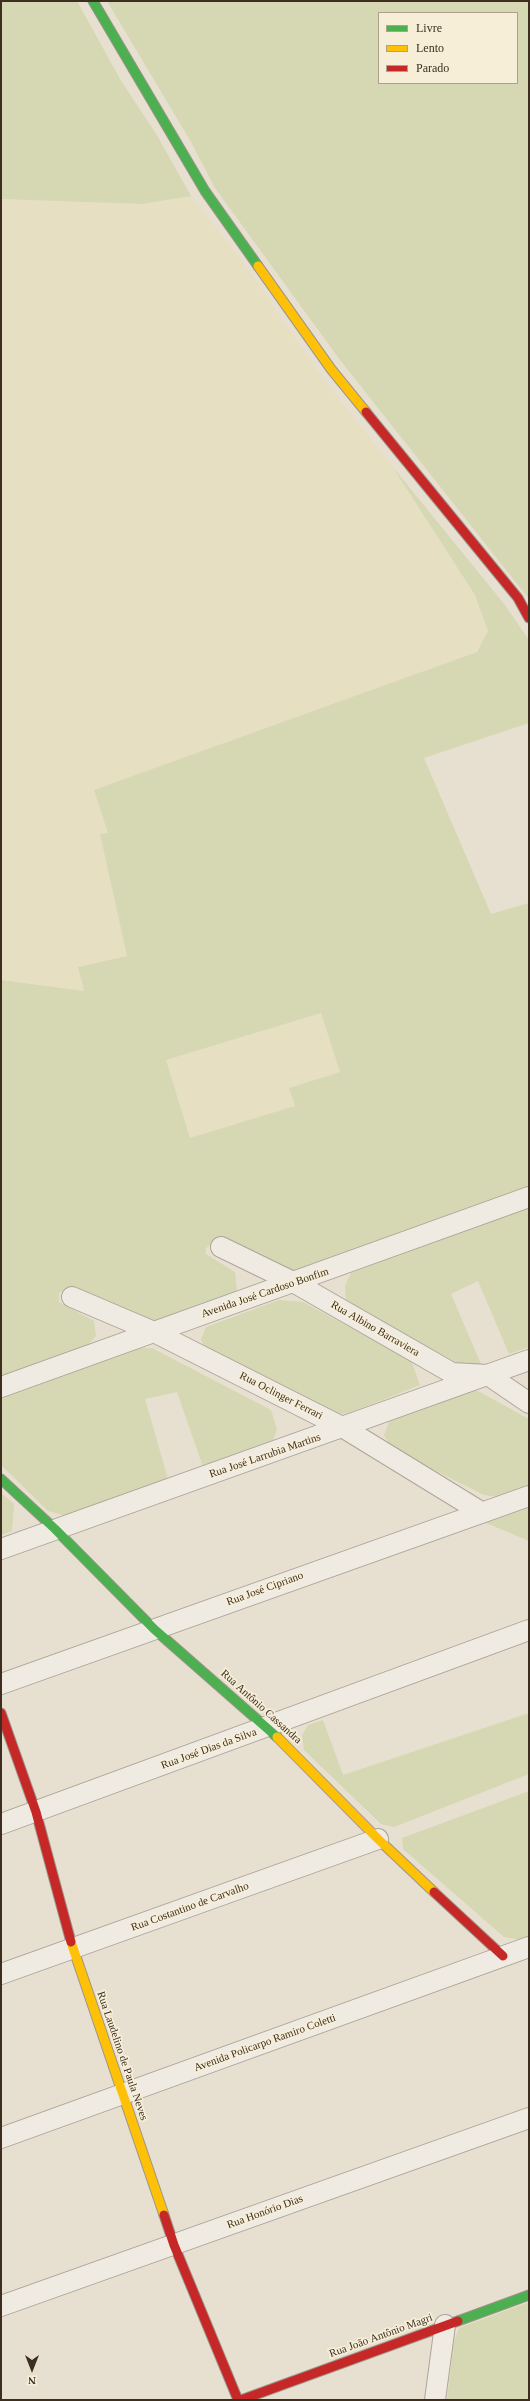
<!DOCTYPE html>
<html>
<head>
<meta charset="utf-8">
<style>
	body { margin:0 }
	#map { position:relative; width:530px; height:2401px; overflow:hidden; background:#e7e0d1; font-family:Georgia,serif }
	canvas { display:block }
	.frame { position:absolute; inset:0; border:2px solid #3d2e20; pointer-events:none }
	.legend { position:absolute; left:378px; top:12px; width:140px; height:72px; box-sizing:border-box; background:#f7eed8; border:1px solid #ada18e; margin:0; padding:5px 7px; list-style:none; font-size:12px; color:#3d2e20 }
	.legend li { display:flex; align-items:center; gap:8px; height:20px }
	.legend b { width:20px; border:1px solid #ada18e }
	.north { position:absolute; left:12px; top:2349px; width:40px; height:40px; -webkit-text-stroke:3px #f7eed8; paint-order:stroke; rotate:180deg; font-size:11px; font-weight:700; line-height:16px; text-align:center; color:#3d2e20 }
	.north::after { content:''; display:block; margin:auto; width:14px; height:18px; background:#3d2e20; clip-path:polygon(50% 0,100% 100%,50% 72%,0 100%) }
</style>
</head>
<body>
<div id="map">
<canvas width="530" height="2401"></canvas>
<div class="frame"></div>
<ul class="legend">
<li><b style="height:5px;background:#4caf50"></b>Livre</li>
<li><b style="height:5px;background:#ffc107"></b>Lento</li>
<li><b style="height:5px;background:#c62828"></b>Parado</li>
</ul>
<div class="north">N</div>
</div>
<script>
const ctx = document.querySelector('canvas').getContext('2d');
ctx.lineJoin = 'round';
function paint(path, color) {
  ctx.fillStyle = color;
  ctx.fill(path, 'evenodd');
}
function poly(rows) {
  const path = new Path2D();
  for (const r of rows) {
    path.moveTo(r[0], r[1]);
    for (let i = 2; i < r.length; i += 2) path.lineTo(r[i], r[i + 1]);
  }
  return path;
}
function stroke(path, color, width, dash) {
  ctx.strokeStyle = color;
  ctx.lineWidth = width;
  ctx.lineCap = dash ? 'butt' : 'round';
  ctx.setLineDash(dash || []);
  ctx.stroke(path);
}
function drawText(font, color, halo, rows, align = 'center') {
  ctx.font = font + ' Georgia,serif';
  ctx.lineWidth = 3.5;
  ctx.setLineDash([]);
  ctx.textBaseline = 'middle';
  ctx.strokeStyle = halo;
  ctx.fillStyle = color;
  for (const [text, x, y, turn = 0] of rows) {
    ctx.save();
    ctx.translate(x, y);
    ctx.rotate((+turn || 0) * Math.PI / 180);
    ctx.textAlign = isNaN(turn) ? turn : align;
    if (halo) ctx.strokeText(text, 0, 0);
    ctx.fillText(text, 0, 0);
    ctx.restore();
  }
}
const farmland = poly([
	[191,196,241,259,322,377,392,466,475,595,488,631,477,652,95,790,108,833,100,835,127,956,79,967,84,991,1,980,1,199,142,204],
	[321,1013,340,1072,289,1088,295,1106,190,1138,166,1060]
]);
const green = poly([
	[1,1,77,1,120,79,158,137,191,196,142,204,1,199],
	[107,1,529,1,529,599,340,360,215,188,191,142],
	[379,13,517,13,517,83,379,83],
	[392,466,505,605,529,640,529,723,424,758,491,914,529,903,529,1187,298,1271,282,1271,217,1240,206,1248,206,1254,235,1272,237,1291,161,1321,142,1321,66,1290,59,1293,59,1302,94,1321,96,1336,86,1347,1,1376,1,980,84,991,78,967,127,956,100,834,108,833,94,790,477,652,488,631,475,595],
	[321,1013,340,1072,289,1088,295,1106,190,1138,166,1060],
	[529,1208,529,1347,509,1354,478,1281,451,1294,481,1364,460,1364,346,1303,345,1286,351,1273],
	[279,1300,303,1302,411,1360,420,1385,349,1413,335,1415,205,1350,201,1339,206,1327],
	[130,1348,152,1348,271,1410,277,1429,273,1441,203,1467,177,1392,145,1399,168,1479,67,1516,48,1511,1,1465,1,1396],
	[478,1391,529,1419,529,1488,504,1498,484,1495,392,1449,384,1435,389,1422,463,1392],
	[1,1493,14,1504,12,1531,1,1535],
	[529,1508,529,1541,486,1523],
	[529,1713,529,1774,394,1827,381,1824,304,1750,302,1735,308,1725,323,1720,343,1775],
	[529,1791,529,1940,526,1941,504,1937,403,1849,402,1838],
	[529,2302,529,2400,447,2400,454,2341,459,2328]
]);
const street = poly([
	[221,1247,295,1283,452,1373,488,1375,529,1403],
	[72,1297,154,1332,344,1428,481,1512],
	[1,1387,529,1197],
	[1,1549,529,1360],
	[1,1684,529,1496],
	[1,1824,529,1630],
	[1,1974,378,1839],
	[1,2138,529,1947],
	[1,2306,529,2118],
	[435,2400,445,2325]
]);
const fast = poly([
	[93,1,205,191,258,266],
	[1,1479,55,1529,154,1629,277,1737],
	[458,2321,529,2295]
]);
const slow = poly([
	[258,266,331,369,366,412],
	[277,1737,378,1839,434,1892],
	[71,1942,164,2215]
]);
const jam = poly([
	[366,412,518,598,529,618],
	[1,1713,36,1812,71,1942],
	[434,1892,503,1956],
	[164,2215,174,2245,238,2400],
	[241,2400,458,2321]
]);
const streetNames = [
	["Avenida José Cardoso Bonfim",265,1293,-19],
	["Rua Albino Barraviera",375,1329,30],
	["Rua Oclinger Ferrari",281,1396,27],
	["Rua José Larrubia Martins",265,1456,-19],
	["Rua José Cipriano",265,1589,-20],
	["Rua Antônio Cassandra",261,1707,42],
	["Rua José Dias da Silva",209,1749,-20],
	["Rua Costantino de Carvalho",190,1907,-20],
	["Avenida Policarpo Ramiro Coletti",265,2043,-20],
	["Rua Laudelino de Paula Neves",122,2056,71],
	["Rua Honório Dias",265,2212,-20],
	["Rua João Antônio Magri",381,2336,-20]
];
paint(farmland, '#e6dfc2');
paint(green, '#d6d7b3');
stroke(street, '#ada599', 22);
stroke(fast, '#9c958a', 11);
stroke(slow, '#9c958a', 11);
stroke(jam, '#9c958a', 11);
stroke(street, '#efebe3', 20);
stroke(fast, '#4caf50', 9);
stroke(slow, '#ffc107', 9);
stroke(jam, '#c62828', 9);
drawText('11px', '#3d2e20', '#f7eed8', streetNames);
</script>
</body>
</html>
